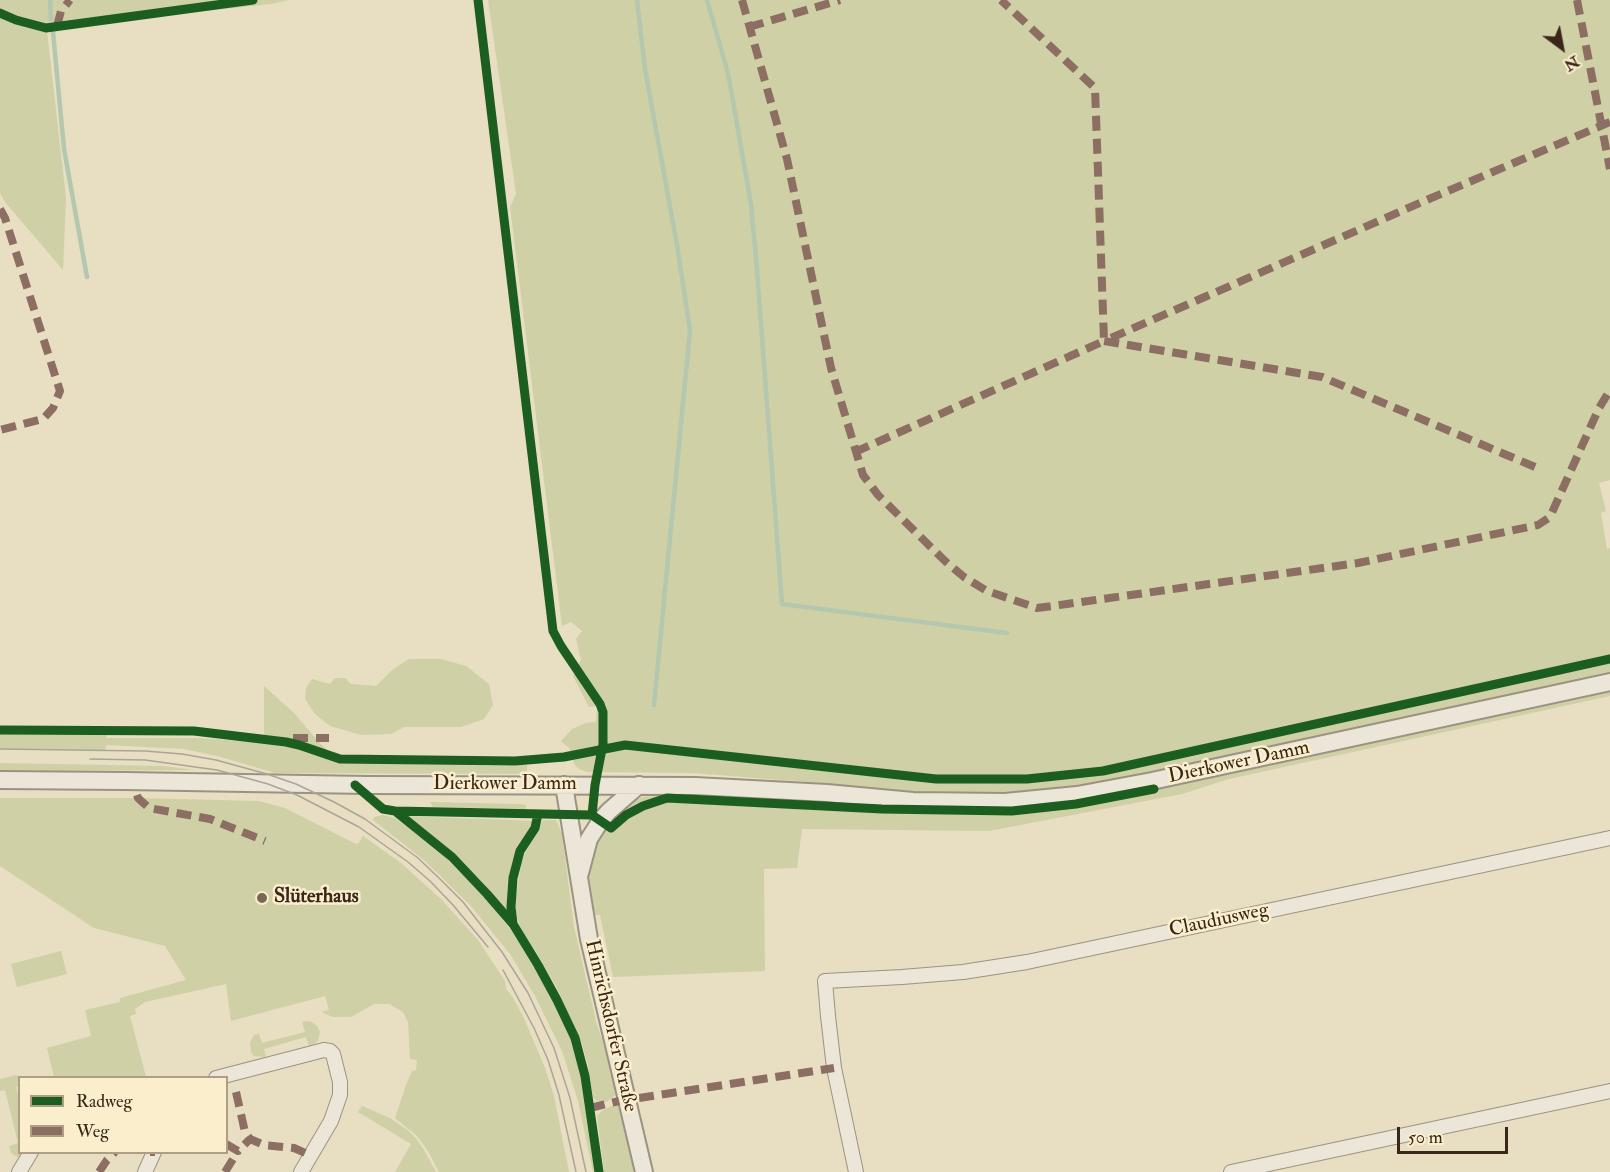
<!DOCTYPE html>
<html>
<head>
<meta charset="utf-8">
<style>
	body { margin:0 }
	#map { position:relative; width:1610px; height:1172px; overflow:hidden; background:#e8dec2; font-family:"IM FELL Double Pica",serif }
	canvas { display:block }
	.legend { position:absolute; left:18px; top:1076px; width:210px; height:78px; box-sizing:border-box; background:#faeecd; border:2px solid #ad9e85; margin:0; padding:8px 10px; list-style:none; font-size:18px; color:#3a2719 }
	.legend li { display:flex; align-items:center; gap:12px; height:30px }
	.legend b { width:30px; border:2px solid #ad9e85 }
	.north { position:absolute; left:1532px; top:18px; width:60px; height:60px; -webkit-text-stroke:4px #faeecd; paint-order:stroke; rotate:148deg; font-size:16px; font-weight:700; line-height:24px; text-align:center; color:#3a2719 }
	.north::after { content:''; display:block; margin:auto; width:21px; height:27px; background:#3a2719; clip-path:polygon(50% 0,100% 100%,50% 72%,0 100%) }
	.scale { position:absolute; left:1397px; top:1127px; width:111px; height:27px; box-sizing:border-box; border:3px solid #3a2719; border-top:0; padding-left:8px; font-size:18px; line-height:21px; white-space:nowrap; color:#3a2719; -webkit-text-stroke:4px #faeecd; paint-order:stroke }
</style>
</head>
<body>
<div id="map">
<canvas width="1610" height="1172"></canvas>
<ul class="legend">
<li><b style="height:8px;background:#1b5e20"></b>Radweg</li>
<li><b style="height:8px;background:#8d6e63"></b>Weg</li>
</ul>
<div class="north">N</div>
<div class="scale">50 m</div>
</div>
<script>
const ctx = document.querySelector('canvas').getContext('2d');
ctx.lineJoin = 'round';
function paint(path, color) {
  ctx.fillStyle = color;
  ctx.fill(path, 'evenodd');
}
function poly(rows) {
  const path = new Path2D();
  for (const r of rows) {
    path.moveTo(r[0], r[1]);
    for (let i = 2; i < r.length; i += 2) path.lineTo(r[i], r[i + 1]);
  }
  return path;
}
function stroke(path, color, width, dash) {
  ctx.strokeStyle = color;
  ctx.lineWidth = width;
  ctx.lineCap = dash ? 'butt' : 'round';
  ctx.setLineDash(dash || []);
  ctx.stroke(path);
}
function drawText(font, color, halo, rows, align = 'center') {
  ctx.font = font + ' "IM FELL Double Pica",serif';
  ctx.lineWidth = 5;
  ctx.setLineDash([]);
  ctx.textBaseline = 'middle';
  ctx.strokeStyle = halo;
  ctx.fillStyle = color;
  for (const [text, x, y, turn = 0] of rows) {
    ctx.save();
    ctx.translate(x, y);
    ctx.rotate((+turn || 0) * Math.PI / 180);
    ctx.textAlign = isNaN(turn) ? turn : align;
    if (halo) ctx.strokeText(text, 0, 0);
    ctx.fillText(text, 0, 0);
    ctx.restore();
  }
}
const green = poly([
	[0,0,289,0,271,4,158,16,47,31,66,198,63,270,5,202,0,193],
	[488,0,1610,0,1610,480,1599,483,1606,511,1601,513,1607,549,1610,548,1610,696,1229,779,1182,794,989,831,802,829,797,868,764,869,765,971,613,977,600,915,592,915,588,894,587,866,598,831,626,804,643,797,665,795,669,802,877,812,878,790,820,783,692,773,587,772,579,769,574,764,570,749,561,741,572,729,586,723,596,722,597,706,589,707,573,676,581,660,576,639,582,631,571,622,562,626,510,207,516,194],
	[409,659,441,659,466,666,489,684,493,705,484,719,461,727,404,727,391,734,361,735,330,726,315,714,305,699,306,688,312,679,330,684,335,678,345,678,351,684,376,686,392,670],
	[264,686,294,713,318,741,328,751,286,739,264,736],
	[0,730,107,730,106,738,199,738,267,743,299,749,339,761,359,763,499,766,527,765,527,774,275,773,221,757,184,749,106,745,105,751,0,749],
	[0,763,163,766,196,770,0,771],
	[0,798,138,798,259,801,285,808,356,844,358,844,363,836,401,863,442,900,478,940,505,981,506,989,512,996,523,1016,545,1068,554,1096,569,1172,439,1172,428,1151,417,1136,395,1118,406,1085,412,1071,416,1070,417,1060,410,1059,408,1022,403,1012,389,1004,374,1004,351,1017,333,1017,321,1012,329,1010,325,996,231,1021,226,984,145,1002,135,1009,136,1014,130,1016,146,1077,54,1077,47,1048,91,1036,85,1010,120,1002,120,998,186,980,165,946,94,928,0,866],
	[430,802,520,804,526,805,526,809,433,807],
	[383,815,395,818,421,837,445,857,485,897,512,931,540,972,575,1048,584,1084,596,1172,593,1172,578,1101,562,1051,535,996,510,954,470,905,425,861,373,820,374,817],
	[407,816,534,821,534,827,519,847,514,861,509,889,508,913,482,882,446,847],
	[543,820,556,820,562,834,574,927,596,1021,619,1093,606,1102,597,1101,593,1098,588,1065,582,1044,556,986,536,952,522,932,516,915,516,896,521,865,524,855],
	[61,951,67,974,17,987,11,964],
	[307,1021,312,1022,317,1026,320,1032,318,1041,314,1044,309,1046,306,1037,264,1049,266,1057,254,1056,251,1052,250,1043,254,1035,259,1034,262,1043,305,1032,302,1022],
	[16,1075,23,1077,20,1078,19,1086,16,1087,19,1098,20,1152,25,1153,21,1156,17,1157,11,1153,9,1146,18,1143,5,1090,0,1091,0,1079],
	[618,1105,621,1107,637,1172,604,1172,597,1116,603,1110,612,1106],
	[362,1106,390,1118,409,1131,418,1141,424,1150,436,1172,395,1172,411,1144,358,1112]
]);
const stream = poly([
	[50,0,51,19],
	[637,0,645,69,677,245,690,330,654,705],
	[707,0,728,73,751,204,756,257,782,604,1007,633],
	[53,32,64,149,87,277]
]);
const minor = poly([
	[216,1078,324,1050,330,1051,333,1054,340,1082,340,1095,331,1121,301,1172],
	[19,1172,31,1152],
	[145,1172,154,1152],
	[856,1172,834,1068,828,1016,825,981,902,977,963,972,1027,962,1610,838],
	[1231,1172,1610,1091]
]);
const tertiary = poly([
	[0,780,125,781,367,785,695,786,827,793,913,801,1005,802,1077,795,1152,781,1610,682],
	[564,785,589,939,644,1172],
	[580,873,589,839,601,820,609,811,639,785]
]);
const tram = poly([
	[0,749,145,751,182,754,216,760,267,774,296,784,334,802,365,819,418,858,441,880,463,902,502,952,528,993,554,1048,570,1098,586,1172],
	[90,759,145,760,217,770,268,784,297,795,359,827,408,862,430,881,453,905,488,947],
	[503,970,534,1028,548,1060,559,1095,576,1172]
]);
const quiet = poly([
	[742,0,787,159,831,368,863,475,878,495,945,561,964,577,987,591,1037,608,1067,604,1358,563,1538,525,1550,517,1599,408,1610,390],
	[1577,0,1610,169],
	[57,26,61,11,70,0],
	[749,27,840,0],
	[0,209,5,218,60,391,53,408,43,419,0,430],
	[855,452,1104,341,1095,88,1001,0],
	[1535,467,1322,377,1104,341,1429,199,1610,122],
	[293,738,329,738],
	[137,795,138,798,149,808,210,819,265,841],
	[236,1092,245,1132,250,1139,264,1145,294,1148,310,1155],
	[639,1098,834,1068],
	[590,1108,619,1101],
	[226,1144,238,1151,250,1139],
	[150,1152,155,1152],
	[99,1172,107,1160,115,1152],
	[225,1172,238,1151]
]);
const cycleway = poly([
	[478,0,553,631,561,646,600,704,603,712,603,744,595,785,592,815],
	[0,13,16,20,46,28,253,0],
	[0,730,194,731,286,742,299,745,340,759,515,761,564,757,625,745,936,779,1027,779,1103,771,1610,659],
	[355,785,383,809,395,811,592,815,611,828,626,815,643,806,667,798,882,809,1012,811,1076,804,1154,789],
	[395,811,452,857,487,894,513,924,538,965,557,1000,575,1038,585,1076,599,1172],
	[513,924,511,907,513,878,520,851,535,828,538,814]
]);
const markers = [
	[262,898,6,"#776754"]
];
const streetNames = [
	["Dierkower Damm",1239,763,-12],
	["Dierkower Damm",505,785],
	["Claudiusweg",1219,921,-12],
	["Hinrichsdorfer Straße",610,1026,77]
];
const poiNames = [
	["Slüterhaus",274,898]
];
paint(green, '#cfd0a5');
stroke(stream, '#b4c8b0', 4.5);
stroke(minor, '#9b9382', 16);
stroke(tertiary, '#9b9382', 20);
stroke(minor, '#ebe6d8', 14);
stroke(tertiary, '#ebe6d8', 16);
stroke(tram, '#aba599', 1.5);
stroke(quiet, '#8d6e63', 8, [15, 8]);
stroke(cycleway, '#1b5e20', 9);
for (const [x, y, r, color] of markers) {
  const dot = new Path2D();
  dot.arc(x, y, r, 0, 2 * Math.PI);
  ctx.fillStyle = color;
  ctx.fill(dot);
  stroke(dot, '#faeecd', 2);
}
drawText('20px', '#3a2719', '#faeecd', streetNames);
drawText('bold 20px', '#3a2719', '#faeecd', poiNames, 'left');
</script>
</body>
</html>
